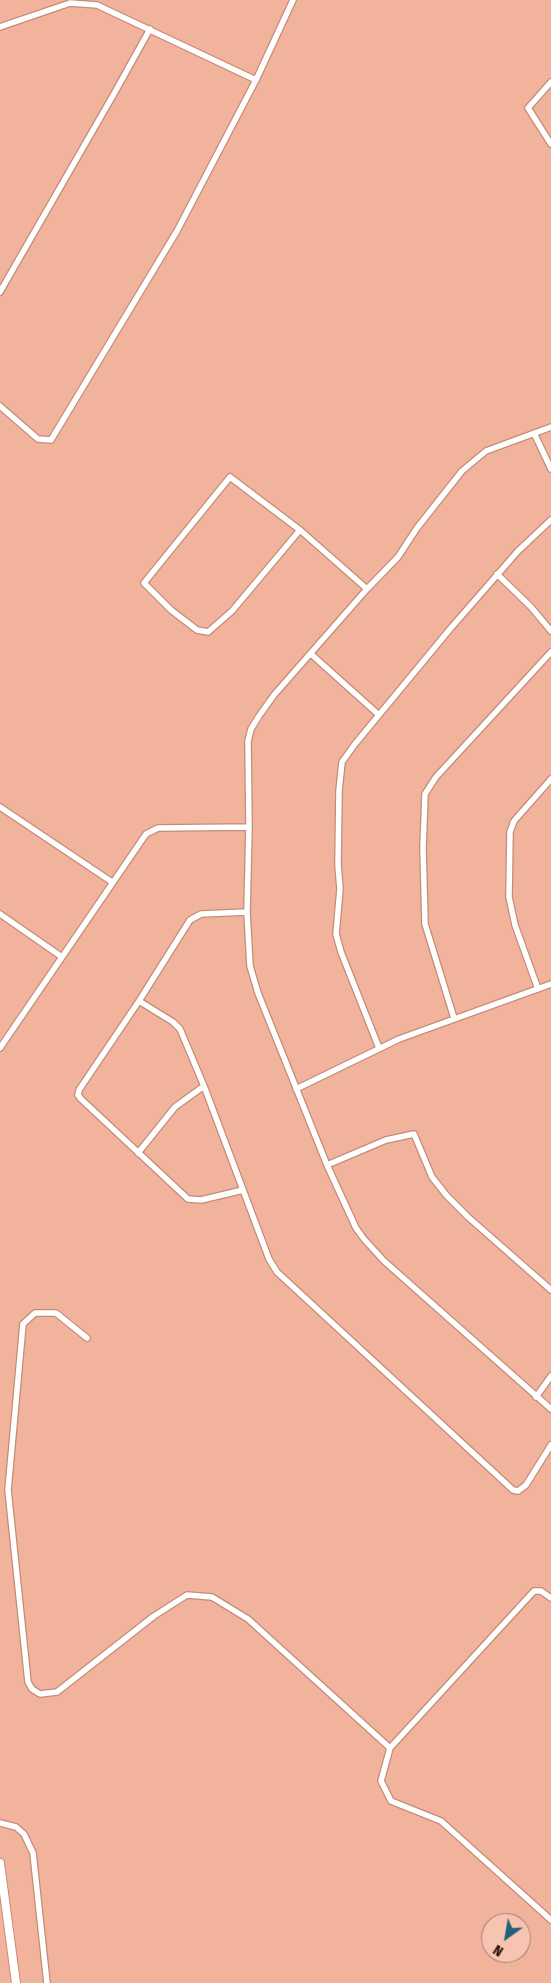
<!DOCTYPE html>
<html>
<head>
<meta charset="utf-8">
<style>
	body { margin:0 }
	#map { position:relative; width:551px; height:1983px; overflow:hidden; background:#f2b39d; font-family:"Fira Sans Condensed",sans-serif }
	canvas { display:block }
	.north { position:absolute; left:481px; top:1913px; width:50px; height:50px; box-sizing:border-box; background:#f7c4b2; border:1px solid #a17a6d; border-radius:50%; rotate:212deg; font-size:14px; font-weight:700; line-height:20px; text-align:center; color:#210c05 }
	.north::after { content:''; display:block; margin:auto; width:18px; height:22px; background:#206376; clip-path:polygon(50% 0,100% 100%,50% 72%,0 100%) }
</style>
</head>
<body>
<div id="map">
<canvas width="551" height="1983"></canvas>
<div class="north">N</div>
</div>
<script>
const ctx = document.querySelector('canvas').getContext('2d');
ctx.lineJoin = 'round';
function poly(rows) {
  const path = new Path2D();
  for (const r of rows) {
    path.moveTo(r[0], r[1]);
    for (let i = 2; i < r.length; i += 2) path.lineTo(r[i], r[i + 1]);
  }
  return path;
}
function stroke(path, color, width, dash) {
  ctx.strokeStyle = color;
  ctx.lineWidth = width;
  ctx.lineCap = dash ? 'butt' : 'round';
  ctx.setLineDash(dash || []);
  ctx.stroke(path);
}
const street = poly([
	[0,27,70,3,97,5,256,80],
	[551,82,528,108,551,144],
	[0,292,115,92,150,29],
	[0,406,38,439,51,440,177,231,256,80,293,0],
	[551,427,486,451,462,471,417,528,398,557,367,589,274,695,259,716,251,729,248,741,249,827,247,912,250,966,258,993,327,1165,356,1228,364,1239,384,1261,551,1409],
	[534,433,551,469],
	[300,530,232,611,208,632,197,630,171,610,144,583,230,477,300,530,367,589],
	[497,574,531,607,551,631],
	[311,654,379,715],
	[0,807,112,882],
	[0,914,62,957],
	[538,989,515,925,509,897,510,832,514,821,551,779],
	[139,1001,173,1022,180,1029,204,1086,269,1259,277,1272,513,1490,518,1491,526,1485,551,1445],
	[454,1018,425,924,423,848,425,794,436,777,551,652],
	[0,1048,146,834,158,828,249,827],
	[379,1048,341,952,336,934,340,889,338,865,339,791,342,762,355,744,450,629,518,551,551,520],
	[296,1089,399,1039,551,984],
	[138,1153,175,1107,204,1086],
	[327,1165,386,1140,414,1134,432,1177,447,1196,468,1217,551,1290],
	[243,1190,201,1200,188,1199,81,1099,78,1095,79,1090,139,1001,190,920,201,914,247,912],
	[87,1338,56,1313,35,1313,23,1324,8,1490,28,1682,32,1689,40,1694,57,1692,154,1616,187,1595,212,1597,248,1619,390,1748,381,1781,391,1801,441,1821,551,1920],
	[536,1397,551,1376],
	[390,1748,534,1591,541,1591,551,1598],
	[0,1823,16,1827,24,1834,33,1853,47,1983]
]);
const secondary = poly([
	[0,1863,16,1983]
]);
stroke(street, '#c68b76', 8);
stroke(secondary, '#c68b76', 10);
stroke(street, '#fff', 5.5);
stroke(secondary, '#fff', 8);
</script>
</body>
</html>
